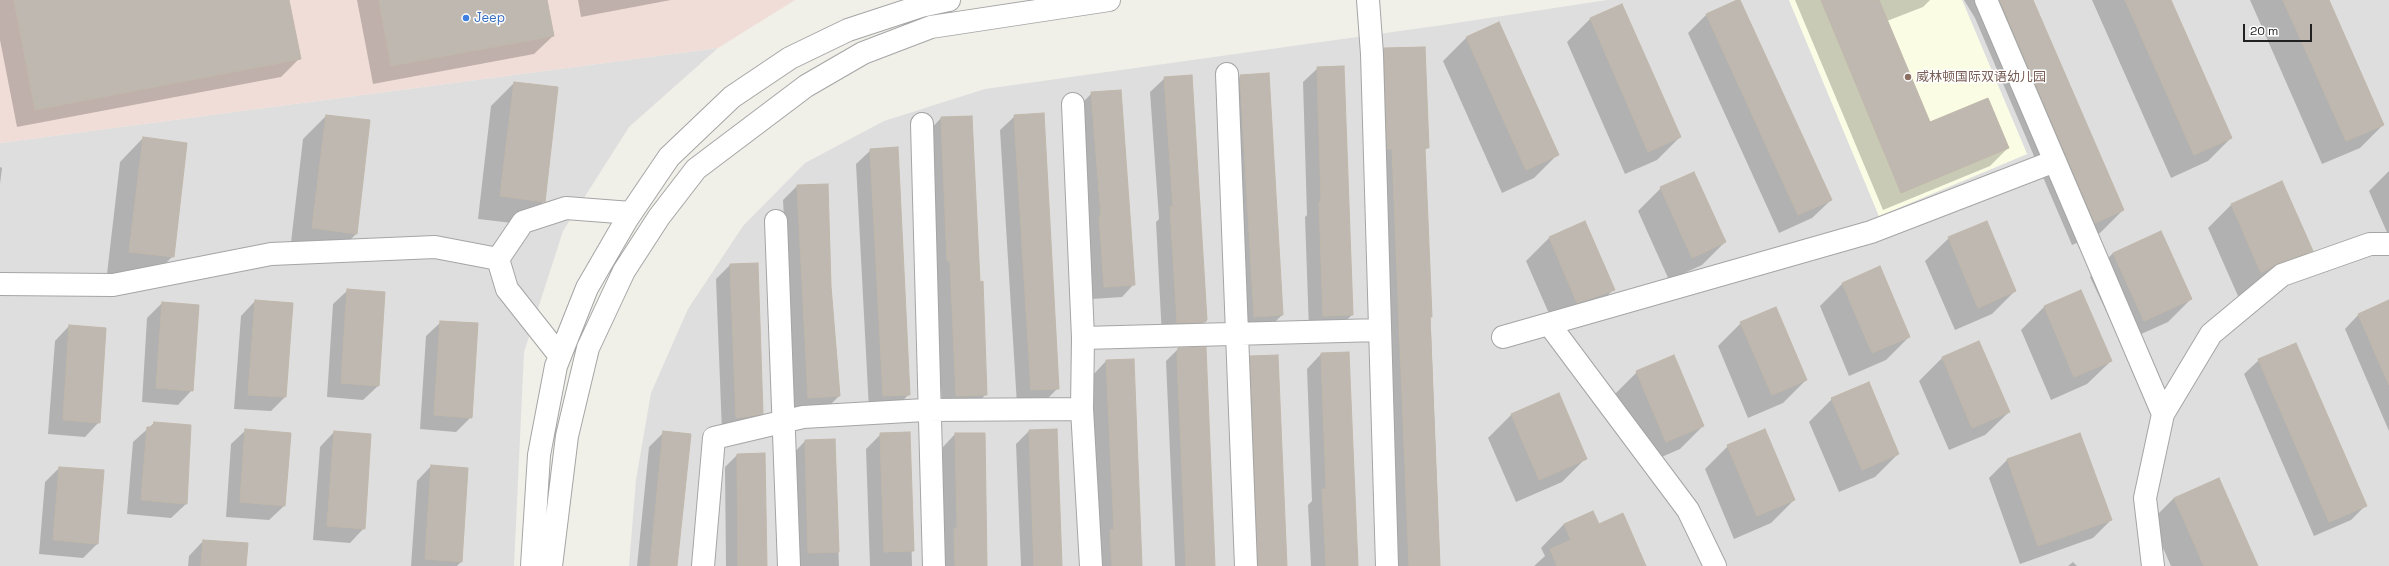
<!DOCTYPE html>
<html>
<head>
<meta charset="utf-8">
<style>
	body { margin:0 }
	#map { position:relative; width:2389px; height:566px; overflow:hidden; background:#f0efe8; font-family:"Space Grotesk",sans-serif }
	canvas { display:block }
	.scale { position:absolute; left:2243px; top:24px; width:69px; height:18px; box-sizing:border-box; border:2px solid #212121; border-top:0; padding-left:5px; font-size:12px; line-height:14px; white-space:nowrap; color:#212121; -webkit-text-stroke:3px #fff; paint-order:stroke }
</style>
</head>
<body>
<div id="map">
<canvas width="2389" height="566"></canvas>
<div class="scale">20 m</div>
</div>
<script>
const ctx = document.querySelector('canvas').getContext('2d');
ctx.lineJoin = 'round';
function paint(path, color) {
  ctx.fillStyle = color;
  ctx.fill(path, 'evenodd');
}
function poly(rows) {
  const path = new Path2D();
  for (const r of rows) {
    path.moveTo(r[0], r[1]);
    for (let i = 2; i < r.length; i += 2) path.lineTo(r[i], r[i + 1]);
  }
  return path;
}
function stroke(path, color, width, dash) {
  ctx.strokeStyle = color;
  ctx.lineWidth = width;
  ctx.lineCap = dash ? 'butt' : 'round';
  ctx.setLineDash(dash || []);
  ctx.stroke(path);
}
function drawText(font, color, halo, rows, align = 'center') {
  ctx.font = font + ' "Space Grotesk","Noto Sans SC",sans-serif';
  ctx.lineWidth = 3;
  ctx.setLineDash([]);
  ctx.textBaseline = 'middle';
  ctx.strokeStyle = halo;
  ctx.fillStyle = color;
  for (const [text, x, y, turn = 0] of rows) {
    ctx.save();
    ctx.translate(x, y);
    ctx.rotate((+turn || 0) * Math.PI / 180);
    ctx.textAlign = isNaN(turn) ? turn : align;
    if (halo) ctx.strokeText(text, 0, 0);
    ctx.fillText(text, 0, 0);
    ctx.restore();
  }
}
const residential = poly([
	[1607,0,1789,0,1879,216,2027,154,1962,0,2389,0,2389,566,629,566,636,480,651,393,688,309,743,226,805,163,884,121,985,89,1443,25],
	[718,48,629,127,563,231,524,352,514,566,0,566,0,143]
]);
const commercial = poly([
	[0,0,795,0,718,48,0,143]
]);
const education = poly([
	[1789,0,1962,0,2027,154,1879,216]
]);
const shadow = poly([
	[0,0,288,0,299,59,281,77,17,127,0,40],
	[357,0,546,0,553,36,534,54,373,84],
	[578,0,671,0,581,17],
	[1739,0,1831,200,1812,218,1779,233,1688,33,1706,15],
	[1795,0,1930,0,1923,7,1887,21,1930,123,2008,148,1990,166,1883,210],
	[1964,0,2032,0,2123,210,2100,233,2072,245,1975,18],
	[2092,0,2170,0,2231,138,2208,161,2171,178],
	[2250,0,2328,0,2383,125,2360,148,2322,164],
	[1590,19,1680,137,1657,160,1625,174,1567,42],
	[1498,23,1557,155,1534,178,1502,193,1443,61,1466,38],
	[1385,49,1428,147,1424,151,1440,566,1395,566,1370,64],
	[1318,68,1352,315,1337,329,1309,330,1305,217,1307,215,1303,82],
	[1241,76,1282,315,1267,330,1240,331,1226,91],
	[1165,78,1206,320,1189,336,1162,337,1156,222,1159,219,1150,92],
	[514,83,544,201,521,224,478,219,491,106],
	[1092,93,1134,284,1122,297,1092,299,1079,106],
	[326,116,356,234,333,257,290,251,303,139],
	[1015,116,1058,388,1043,403,1017,405,1000,130],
	[941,118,979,283,986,394,972,409,942,410,936,275,927,133],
	[143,138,173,256,150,279,107,274,120,162],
	[871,150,909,394,895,409,869,410,856,164],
	[0,167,2,168,0,184],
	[2389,171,2389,237,2369,191],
	[2282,183,2311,250,2288,273,2254,286,2238,296,2208,228,2231,205],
	[797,186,830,286,839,396,824,411,794,412,783,200],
	[1661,188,1725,242,1702,265,1669,280,1638,211],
	[1584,223,1614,289,1591,312,1554,325,1526,261,1549,238],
	[1949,238,2015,291,1992,314,1955,330,1925,261],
	[2113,253,2191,299,2168,322,2121,343,2090,277],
	[730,265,762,413,748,428,722,432,716,279],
	[1843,283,1909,337,1886,360,1849,376,1820,306],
	[348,290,378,386,363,400,327,397,333,304],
	[255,301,285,397,271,411,234,409,241,316],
	[2389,301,2389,431,2345,329,2359,314],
	[162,303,192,390,178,405,142,402,147,318],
	[2044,307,2111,361,2087,384,2051,400,2021,330],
	[441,322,471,417,456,432,420,429,426,336],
	[1741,323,1806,380,1783,403,1748,418,1718,346],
	[69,326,99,422,85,437,48,434,55,341],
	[1178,349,1214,566,1175,566,1166,361],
	[1321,354,1357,566,1311,566,1308,505,1312,501,1307,369],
	[1251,357,1286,566,1244,566,1236,371],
	[1942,358,2009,412,1985,435,1949,450,1919,381],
	[2259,360,2365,506,2351,520,2314,536,2244,374],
	[1106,361,1141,566,1097,566,1099,542,1092,376],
	[1637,372,1703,426,1680,449,1643,465,1614,395],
	[1832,399,1898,454,1875,477,1839,492,1809,422],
	[1511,415,1585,459,1562,482,1516,502,1488,438],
	[154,423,186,504,171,518,127,514,133,442],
	[246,430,284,506,269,520,226,517,231,444],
	[1029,431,1061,566,1021,566,1016,444],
	[334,432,364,528,350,543,313,540,320,447],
	[664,432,676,566,637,566,649,447],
	[881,434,909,434,912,566,870,566,866,449],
	[955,434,986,566,943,566,943,447],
	[834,440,839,566,794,566,791,456,805,441],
	[1728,446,1794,500,1771,523,1734,539,1705,469],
	[737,455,766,566,726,566,725,467],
	[2007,460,2111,520,2093,538,2020,564,1989,478],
	[431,466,461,562,457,566,411,566,417,481],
	[59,468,98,543,83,558,39,554,45,482],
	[2174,498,2257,566,2171,566,2151,521],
	[1593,512,1598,525,1645,566,1534,566,1545,556,1541,548,1564,524],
	[203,541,245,566,188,566,189,556],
	[2073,562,2077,566,2068,566]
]);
const building = poly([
	[14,0,289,0,301,59,35,110,14,0],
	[379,0,547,0,554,36,391,66,379,0],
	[1737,0,1740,0,1832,200,1798,215,1706,14,1737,0],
	[1821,0,1879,0,1930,122,1988,98,2009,148,1901,193,1821,0],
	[2000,0,2033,0,2124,210,2095,223,2000,0],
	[2125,0,2171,0,2232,138,2194,155,2125,0],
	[2283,0,2329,0,2384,125,2346,141,2283,0],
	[1622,4,1681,137,1648,152,1590,18,1622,4],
	[1499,22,1559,155,1526,170,1466,37,1499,22],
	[1425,47,1429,148,1425,148,1432,317,1430,317,1440,566,1409,566,1392,149,1387,149,1384,48,1425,47],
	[1344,66,1353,315,1323,316,1319,202,1321,202,1317,67,1344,66],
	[1269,73,1283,315,1254,317,1240,75,1269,73],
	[1192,75,1207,320,1205,322,1177,323,1170,207,1173,206,1164,77,1192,75],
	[514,82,558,87,545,202,500,196,514,82],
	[1121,90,1135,285,1104,287,1099,216,1101,216,1091,92,1121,90],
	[1044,113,1059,389,1031,390,1014,115,1044,113],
	[326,115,370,120,357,234,312,228,326,115],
	[972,116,980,282,983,281,987,395,956,396,950,261,947,261,941,117,972,116],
	[143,137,187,143,174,257,129,252,143,137],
	[898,147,910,395,883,396,870,149,898,147],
	[1694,172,1726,242,1692,258,1660,187,1694,172],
	[2282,181,2313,251,2278,263,2261,273,2231,204,2282,181],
	[828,184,831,286,840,396,808,398,797,185,828,184],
	[1585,221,1615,290,1577,303,1549,237,1585,221],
	[1987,221,2016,291,1978,308,1948,237,1987,221],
	[2161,231,2192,299,2144,321,2113,253,2161,231],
	[758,263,763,414,736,418,730,264,758,263],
	[1880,266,1910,337,1872,353,1842,283,1880,266],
	[347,289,385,292,379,386,341,383,347,289],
	[2081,290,2112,361,2074,377,2044,306,2081,290],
	[255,300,293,303,286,397,248,395,255,300],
	[2389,300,2389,385,2358,314,2389,300],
	[162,302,199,305,193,391,156,388,162,302],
	[1776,307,1807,380,1772,395,1740,322,1776,307],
	[440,321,478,323,472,418,434,415,440,321],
	[69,325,106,328,100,423,63,420,69,325],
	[1979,341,2010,412,1972,428,1942,357,1979,341],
	[2296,343,2367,506,2329,522,2258,359,2296,343],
	[1206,347,1215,566,1186,566,1177,356,1178,348,1206,347],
	[1349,352,1358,566,1326,566,1322,489,1326,489,1321,353,1349,352],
	[1278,355,1287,566,1258,566,1250,356,1278,355],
	[1674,355,1704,426,1666,442,1636,371,1674,355],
	[1134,359,1142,566,1112,566,1110,530,1114,530,1106,360,1134,359],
	[1869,382,1899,454,1862,470,1831,398,1869,382],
	[1559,393,1587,459,1539,480,1511,414,1559,393],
	[154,422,191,425,187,504,141,500,147,427,153,427,154,422],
	[245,429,291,433,285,506,240,502,245,429],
	[1057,429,1062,566,1034,566,1029,430,1057,429],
	[1765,429,1795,500,1757,516,1727,445,1765,429],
	[334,431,371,434,365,529,327,526,334,431],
	[663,431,691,434,677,566,650,566,663,431],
	[910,432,914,551,884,552,880,433,910,432],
	[955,433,985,433,987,566,955,566,954,528,957,528,955,433],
	[2080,433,2112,520,2038,546,2007,459,2080,433],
	[835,439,839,552,808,553,805,440,835,439],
	[765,453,767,566,738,566,737,454,765,453],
	[431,465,468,468,462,562,425,559,431,465],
	[59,467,104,470,98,544,53,540,59,467],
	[2219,478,2258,566,2204,566,2174,498,2219,478],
	[1593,511,1599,524,1623,513,1646,566,1557,566,1550,549,1571,540,1564,524,1593,511],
	[203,540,248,543,246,566,201,566,203,540]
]);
const minor = poly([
	[1368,0,1372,54,1387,566],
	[1986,0,2163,414],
	[1227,74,1246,566],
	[1073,104,1083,338,1082,409,1091,566],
	[922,124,934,566],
	[776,221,789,566],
	[0,284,113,285,271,254,435,247,498,259],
	[1549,324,1688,510,1715,566],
	[1503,337,1871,232,2055,161],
	[1083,338,1380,330],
	[560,356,507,289,498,259,523,222,566,208,631,213],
	[532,566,539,455,556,366,587,288,627,219,669,157,732,97,790,58,848,30,921,6,949,0],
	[551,566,567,436,588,348,624,271,659,217,696,169,806,86,863,53,931,27,1109,0],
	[703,566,714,438,803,417,925,410,1082,409],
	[2153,566,2145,498,2163,414,2211,334,2282,275,2370,244,2389,244]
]);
const markers = [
	[466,18,4,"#3f7fe0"],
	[1908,77,4,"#8d6e63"]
];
const shopNames = [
	["Jeep",474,18]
];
const educationNames = [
	["威林顿国际双语幼儿园",1916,77]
];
paint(residential, '#dedede');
paint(commercial, '#f0ddd8');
paint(education, '#fafde4');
paint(shadow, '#0003');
paint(building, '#beb8b1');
stroke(building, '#c1b8ab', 1);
stroke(minor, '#a5a5a5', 24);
stroke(minor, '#fff', 22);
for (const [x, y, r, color] of markers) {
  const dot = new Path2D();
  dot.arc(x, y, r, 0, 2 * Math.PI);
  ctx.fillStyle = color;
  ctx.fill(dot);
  stroke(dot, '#fff', 1.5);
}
drawText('13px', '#366cbe', '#fff', shopNames, 'left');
drawText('13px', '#785e54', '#fff', educationNames, 'left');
</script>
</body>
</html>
